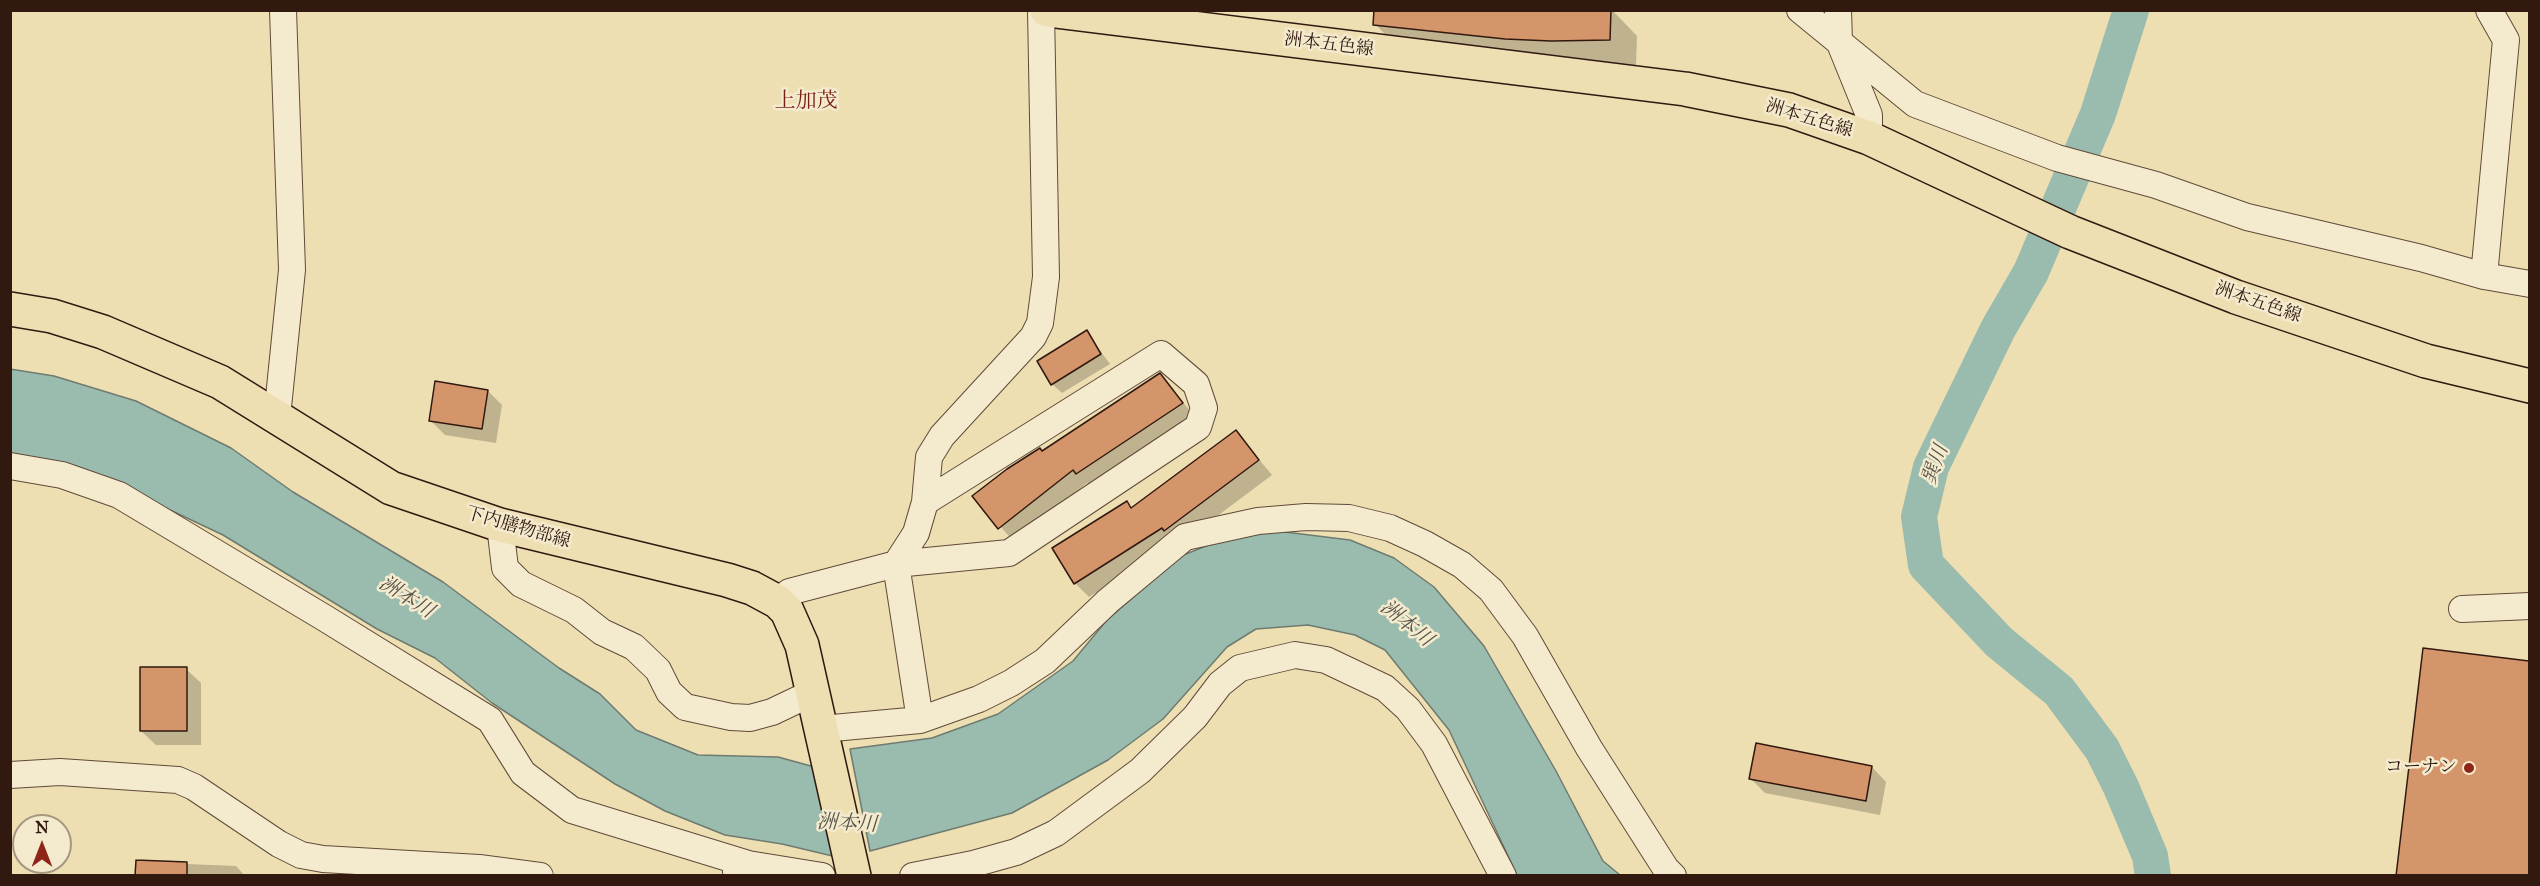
<!DOCTYPE html>
<html>
<head>
<meta charset="utf-8">
<style>
	body { margin:0 }
	#map { position:relative; width:2540px; height:886px; overflow:hidden; background:#eedfb3; font-family:"IM FELL Great Primer",serif }
	canvas { display:block }
	.frame { position:absolute; inset:0; border:12px solid #311910; pointer-events:none }
	.north { position:absolute; left:12px; top:814px; width:60px; height:60px; box-sizing:border-box; background:#f4eace; border:2px solid #a69682; border-radius:50%; rotate:0deg; font-size:16px; font-weight:700; line-height:24px; text-align:center; color:#311910 }
	.north::after { content:''; display:block; margin:auto; width:21px; height:27px; background:#8f2418; clip-path:polygon(50% 0,100% 100%,50% 72%,0 100%) }
</style>
</head>
<body>
<div id="map">
<canvas width="2540" height="886"></canvas>
<div class="frame"></div>
<div class="north">N</div>
</div>
<script>
const ctx = document.querySelector('canvas').getContext('2d');
ctx.lineJoin = 'round';
function paint(path, color) {
  ctx.fillStyle = color;
  ctx.fill(path, 'evenodd');
}
function poly(rows) {
  const path = new Path2D();
  for (const r of rows) {
    path.moveTo(r[0], r[1]);
    for (let i = 2; i < r.length; i += 2) path.lineTo(r[i], r[i + 1]);
  }
  return path;
}
function stroke(path, color, width, dash) {
  ctx.strokeStyle = color;
  ctx.lineWidth = width;
  ctx.lineCap = dash ? 'butt' : 'round';
  ctx.setLineDash(dash || []);
  ctx.stroke(path);
}
function drawText(font, color, halo, rows, align = 'center') {
  ctx.font = font + ' "IM FELL Great Primer","Noto Serif JP",serif';
  ctx.lineWidth = 5;
  ctx.setLineDash([]);
  ctx.textBaseline = 'middle';
  ctx.strokeStyle = halo;
  ctx.fillStyle = color;
  for (const [text, x, y, turn = 0] of rows) {
    ctx.save();
    ctx.translate(x, y);
    ctx.rotate((+turn || 0) * Math.PI / 180);
    ctx.textAlign = isNaN(turn) ? turn : align;
    if (halo) ctx.strokeText(text, 0, 0);
    ctx.fillText(text, 0, 0);
    ctx.restore();
  }
}
const water = poly([
	[10,369,54,376,136,401,231,448,293,492,443,582,559,668,600,694,636,730,698,755,778,757,822,769,841,858,782,844,725,835,665,811,615,784,492,703,435,658,377,629,223,535,94,474,44,459,11,454,10,369],
	[1277,531,1350,540,1394,558,1434,587,1484,646,1556,771,1603,861,1620,875,1517,875,1449,730,1385,650,1355,635,1308,625,1256,629,1227,647,1163,719,1108,760,1012,813,870,851,850,749,932,738,998,714,1073,661,1107,620,1181,556,1221,540,1277,531]
]);
const shadow = poly([
	[1375,10,1612,10,1637,36,1636,66,1578,68,1402,51,1375,24],
	[1086,332,1110,364,1062,393,1052,384],
	[1160,375,1196,418,1091,488,1087,483,1014,542,974,496],
	[488,391,502,405,496,443,445,435,431,421],
	[1236,432,1272,475,1180,544,1177,542,1089,597,1075,583,1127,503,1133,509],
	[2424,650,2530,663,2530,876,2397,876],
	[186,669,201,683,201,745,156,745,141,731],
	[1872,767,1886,782,1880,815,1765,793,1751,779],
	[137,862,236,866,245,876,136,876]
]);
const river = poly([
	[2131,10,2098,114,2031,272,1998,329,1931,467,1919,517,1926,565,1999,642,2059,691,2102,749,2121,787,2150,856,2153,876]
]);
const building = poly([
	[1374,10,1611,10,1610,40,1551,41,1505,39,1373,25,1374,10],
	[1087,330,1101,354,1051,385,1037,361,1087,330],
	[1160,373,1183,403,1076,474,1073,470,998,529,972,496,1007,469,1040,448,1042,451,1160,373],
	[435,381,488,390,482,429,429,421,435,381],
	[1236,430,1259,460,1164,531,1162,528,1074,584,1052,548,1127,501,1131,508,1236,430],
	[2423,648,2529,661,2529,876,2396,876,2423,648],
	[140,667,187,667,187,731,140,731,140,667],
	[1756,743,1872,766,1866,801,1749,779,1756,743],
	[136,860,187,862,187,876,135,876,136,860]
]);
const minor = poly([
	[1800,10,1915,104,2057,158,2156,185,2247,217,2421,258,2484,276,2530,284],
	[1838,10,1839,41,1869,115,1869,138],
	[2484,276,2506,40,2489,10],
	[277,417,292,270,283,10],
	[10,466,62,475,119,495,323,617,490,720,523,773,572,810,748,864],
	[500,525,505,568,521,584,574,610,602,632,634,647,658,670,669,692,685,707,731,717,750,718,772,712,814,692],
	[778,602,789,592,896,564,916,533,925,502,929,457,942,436,1033,337,1040,323,1046,277,1041,10],
	[2462,609,2530,606],
	[920,720,896,564,1009,553,1198,427,1204,408,1196,384,1161,354,925,502],
	[822,729,920,720,979,699,1011,683,1045,661,1108,601,1185,537,1258,521,1306,517,1349,518,1390,528,1425,544,1462,565,1491,590,1525,636,1589,748,1666,869,1673,876],
	[10,775,60,772,178,780,194,787,279,844,301,855,323,859,479,868,540,876],
	[736,872,748,864,822,876],
	[913,876,973,864,1016,852,1056,833,1140,771,1195,717,1220,684,1240,668,1295,655,1326,660,1385,688,1408,709,1434,744,1503,876]
]);
const major = poly([
	[1047,10,1685,89,1789,110,1869,138,2070,232,2236,297,2426,361,2530,386],
	[10,309,52,316,103,332,220,382,391,488,500,525,727,580,752,588,778,602,787,611,802,645,854,876]
]);
const markers = [
	[2469,768,6,"#8f2418"]
];
const streetNames = [
	["洲本五色線",1329,45,7],
	["洲本五色線",1809,119,17],
	["洲本五色線",2258,303,19],
	["下内膳物部線",518,528,16]
];
const poiNames = [
	["コーナン",2457,768]
];
const waterNames = [
	["巽川",1936,465,-70],
	["洲本川",406,598,32],
	["洲本川",1406,624,39],
	["洲本川",847,824,3]
];
const quarterNames = [
	["上加茂",806,102]
];
paint(water, '#99bcaf');
stroke(water, '#6f7b6f', 1.5);
paint(shadow, '#0003');
stroke(river, '#99bcaf', 36);
paint(building, '#d5956b');
stroke(building, '#311910', 1.5);
stroke(minor, '#604a39', 28);
stroke(major, '#311910', 36);
stroke(minor, '#f4eace', 26);
stroke(major, '#eedfb3', 33);
for (const [x, y, r, color] of markers) {
  const dot = new Path2D();
  dot.arc(x, y, r, 0, 2 * Math.PI);
  ctx.fillStyle = color;
  ctx.fill(dot);
  stroke(dot, '#f4eace', 2);
}
drawText('18px', '#311910', '#f4eace', streetNames);
drawText('18px', '#311910', '#f4eace', poiNames, 'right');
drawText('italic 20px', '#555248', '#f4eace', waterNames);
drawText('21px', '#7a1f14', '#f4eace', quarterNames);
</script>
</body>
</html>
